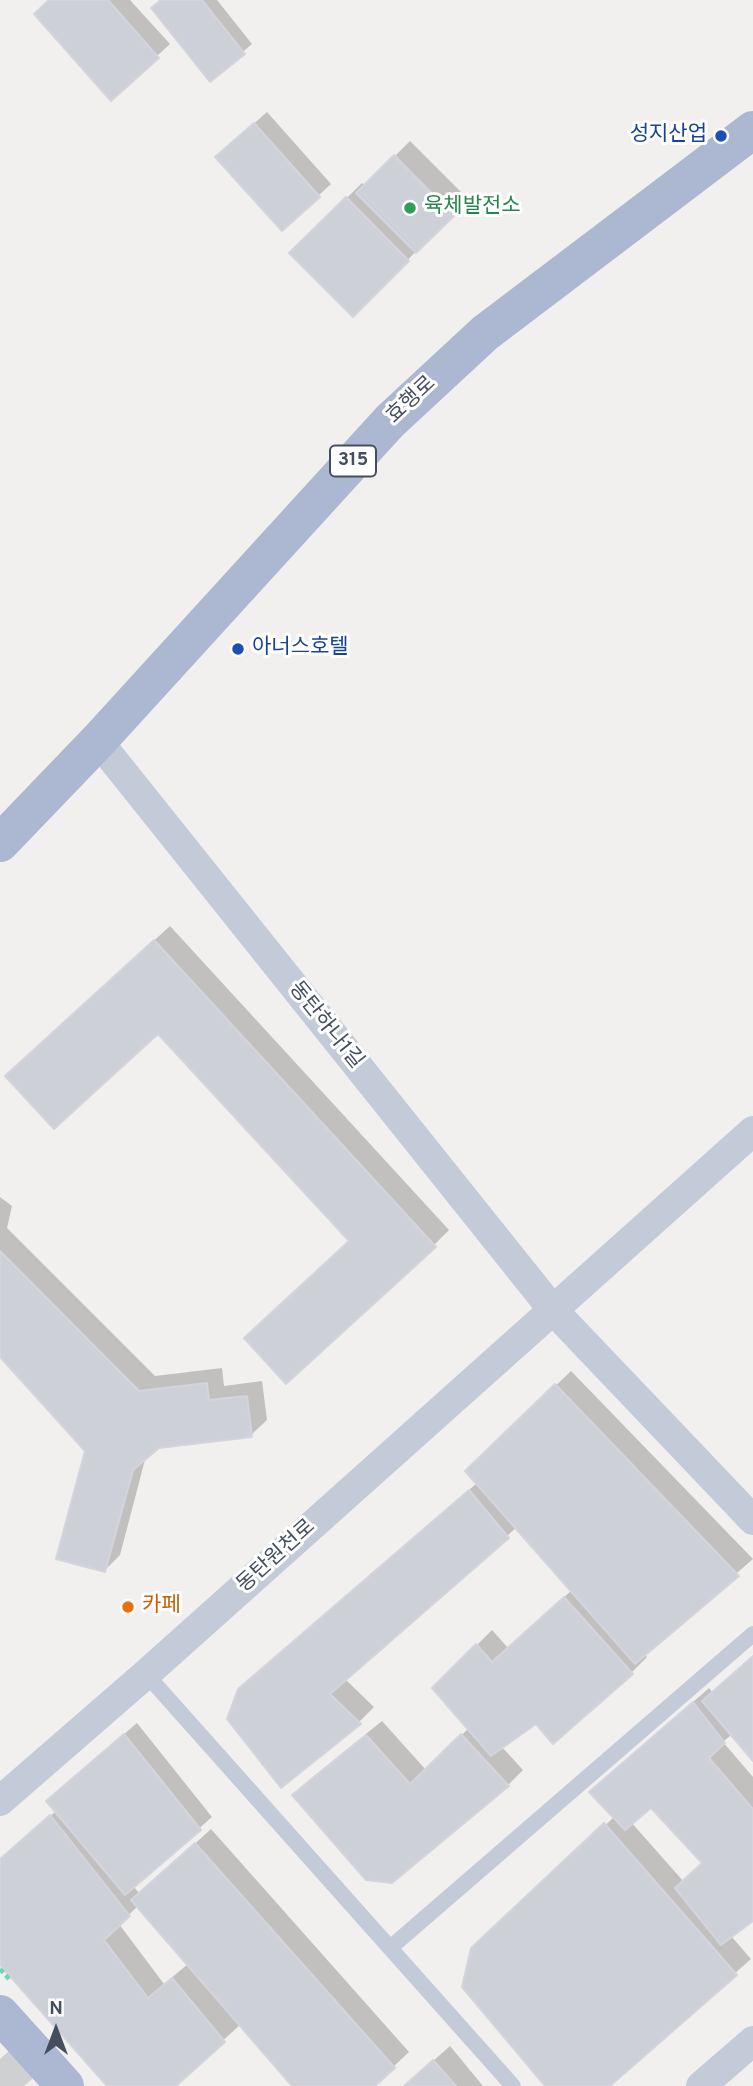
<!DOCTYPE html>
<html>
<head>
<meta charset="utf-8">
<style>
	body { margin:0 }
	#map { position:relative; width:753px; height:2086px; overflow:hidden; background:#f2f0ef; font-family:Overpass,sans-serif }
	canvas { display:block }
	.north { position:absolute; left:21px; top:1995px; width:70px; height:70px; -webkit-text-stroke:5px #fff; paint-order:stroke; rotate:0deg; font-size:19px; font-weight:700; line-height:28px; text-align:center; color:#454e5f }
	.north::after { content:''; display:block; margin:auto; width:24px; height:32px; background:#454e5f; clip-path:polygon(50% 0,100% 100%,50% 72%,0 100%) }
</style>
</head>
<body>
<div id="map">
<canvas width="753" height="2086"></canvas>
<div class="north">N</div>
</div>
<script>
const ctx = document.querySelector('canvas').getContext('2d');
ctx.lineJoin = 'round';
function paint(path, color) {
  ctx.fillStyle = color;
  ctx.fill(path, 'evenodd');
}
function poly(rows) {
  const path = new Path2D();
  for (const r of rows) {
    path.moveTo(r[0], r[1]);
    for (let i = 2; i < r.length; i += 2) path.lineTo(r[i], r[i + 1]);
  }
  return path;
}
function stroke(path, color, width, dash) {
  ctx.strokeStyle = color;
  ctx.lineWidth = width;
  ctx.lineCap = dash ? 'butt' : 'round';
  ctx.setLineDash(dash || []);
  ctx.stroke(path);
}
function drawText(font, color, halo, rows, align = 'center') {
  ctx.font = font + ' Overpass,"Noto Sans KR",sans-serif';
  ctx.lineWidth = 6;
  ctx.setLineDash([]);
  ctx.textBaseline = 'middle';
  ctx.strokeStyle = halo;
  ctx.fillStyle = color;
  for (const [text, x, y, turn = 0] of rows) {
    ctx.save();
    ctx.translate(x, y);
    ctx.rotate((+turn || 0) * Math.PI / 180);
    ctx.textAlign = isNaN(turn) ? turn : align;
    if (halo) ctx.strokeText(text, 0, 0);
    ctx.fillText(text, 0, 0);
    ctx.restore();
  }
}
const shadow = poly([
	[50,0,130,0,170,44,111,98],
	[161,0,217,0,252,44,210,80,153,8],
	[267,112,331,184,282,229,230,145],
	[410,141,468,199,353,315,291,253,362,183,365,186],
	[170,926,449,1230,434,1245,351,1241,158,1031,22,1061],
	[0,1197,12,1206,7,1228,155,1376,222,1368,224,1386,262,1381,267,1420,251,1435,158,1446,146,1456,120,1555,105,1570,87,1451,0,1355],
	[571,1371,753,1559,644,1654,647,1657,632,1672,553,1742,537,1722,502,1747,523,1770,508,1785,294,1795,309,1780,382,1721,426,1770,469,1728,434,1688,492,1630,508,1648,572,1590,517,1527,345,1679,374,1707,359,1722,281,1785,240,1690,477,1483,467,1471],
	[753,1656,753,1758,732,1734,723,1742,753,1777,753,1918,731,1936,751,1959,608,2086,547,2086,485,1937,612,1819,614,1816,591,1792,709,1688,713,1693],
	[651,1805,704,1862,684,1882,631,1822],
	[137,1723,212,1817,133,1886,140,1894,211,1829,409,2052,373,2086,294,2086,241,2024,173,2086,110,2086,0,1962,0,1860,56,1811,60,1789],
	[138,1906,188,1964,164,1984,119,1924],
	[450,2046,483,2086,405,2086]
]);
const building = poly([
	[49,0,108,0,159,58,111,101,34,14,49,0],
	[161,0,202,0,245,54,210,82,151,8,161,0],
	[254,123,320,197,282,231,215,157,254,123],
	[394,155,454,216,416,253,356,193,394,155],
	[346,197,409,261,353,317,289,253,346,197],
	[154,940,436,1247,286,1384,244,1338,349,1241,158,1034,54,1129,5,1076,154,940],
	[0,1251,139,1391,207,1383,209,1400,247,1396,252,1437,159,1448,133,1470,105,1572,56,1559,85,1451,0,1357,0,1251],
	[555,1384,739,1576,635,1664,465,1471,555,1384],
	[469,1490,509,1538,330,1694,361,1724,281,1788,227,1719,238,1689,469,1490],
	[564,1597,633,1674,553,1744,536,1724,491,1756,432,1688,476,1644,492,1662,564,1597],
	[753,1656,753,1761,702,1701,753,1656],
	[693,1702,725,1743,709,1758,753,1809,753,1921,721,1945,675,1888,702,1863,651,1808,625,1830,589,1792,693,1702],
	[124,1734,201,1830,125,1895,46,1801,124,1734],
	[461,1734,509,1786,392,1883,366,1880,292,1795,366,1735,410,1784,461,1734],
	[50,1815,130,1916,104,1940,148,1998,172,1978,225,2042,176,2086,107,2086,0,1965,0,1859,50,1815],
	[604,1823,737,1975,610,2086,545,2086,462,1987,471,1948,604,1823],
	[195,1843,395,2068,375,2086,292,2086,131,1900,195,1843],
	[433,2060,456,2086,404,2086,433,2060]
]);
const secondaryTunnel = poly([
	[0,2059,24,2086]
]);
const path = poly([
	[0,1969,9,1979]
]);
const service = poly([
	[146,1674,513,2086],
	[390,1948,753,1634]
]);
const minor = poly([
	[98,741,553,1310,753,1520],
	[0,1801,146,1674,753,1131],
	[701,2086,753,2041]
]);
const primary = poly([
	[0,843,98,741,390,421,485,333,753,130],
	[0,2014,65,2086]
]);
const markers = [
	[721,136,7,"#1a4fb4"],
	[410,208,7,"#2e9e5b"],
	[238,649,7,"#1a4fb4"],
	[128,1607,7,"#e8710a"]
];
const shields = [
	[353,461,46]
];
const shieldNames = [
	["315",353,461]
];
const transitNames = [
	["성지산업",707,136],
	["아너스호텔",252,649,"left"]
];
const leisureNames = [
	["육체발전소",424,208]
];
const streetNames = [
	["효행로",412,401,-43],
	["동탄하나1길",325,1026,51],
	["동탄원천로",277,1557,-42]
];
const foodNames = [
	["카페",142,1607]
];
paint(shadow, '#0003');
paint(building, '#ced0d8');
stroke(building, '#d3d4dc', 2);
stroke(secondaryTunnel, '#cfd0d2', 38, [38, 19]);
stroke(path, '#6cd7b7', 4.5, [5, 3.5]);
stroke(service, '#c4cbd8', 16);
stroke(minor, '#c4cbd8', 30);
stroke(primary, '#acb8d2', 38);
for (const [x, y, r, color] of markers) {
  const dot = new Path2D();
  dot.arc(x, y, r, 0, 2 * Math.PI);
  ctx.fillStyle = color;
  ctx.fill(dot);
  stroke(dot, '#fff', 2.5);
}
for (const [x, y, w] of shields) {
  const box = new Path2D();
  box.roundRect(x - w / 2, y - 15.5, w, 31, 5);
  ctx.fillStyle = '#fff';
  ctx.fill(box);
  stroke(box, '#454e5f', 2);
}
drawText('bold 19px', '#454e5f', null, shieldNames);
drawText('21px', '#164399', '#fff', transitNames, 'right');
drawText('21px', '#27864d', '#fff', leisureNames, 'left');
drawText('21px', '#454e5f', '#fff', streetNames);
drawText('21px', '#c56008', '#fff', foodNames, 'left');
</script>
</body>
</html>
